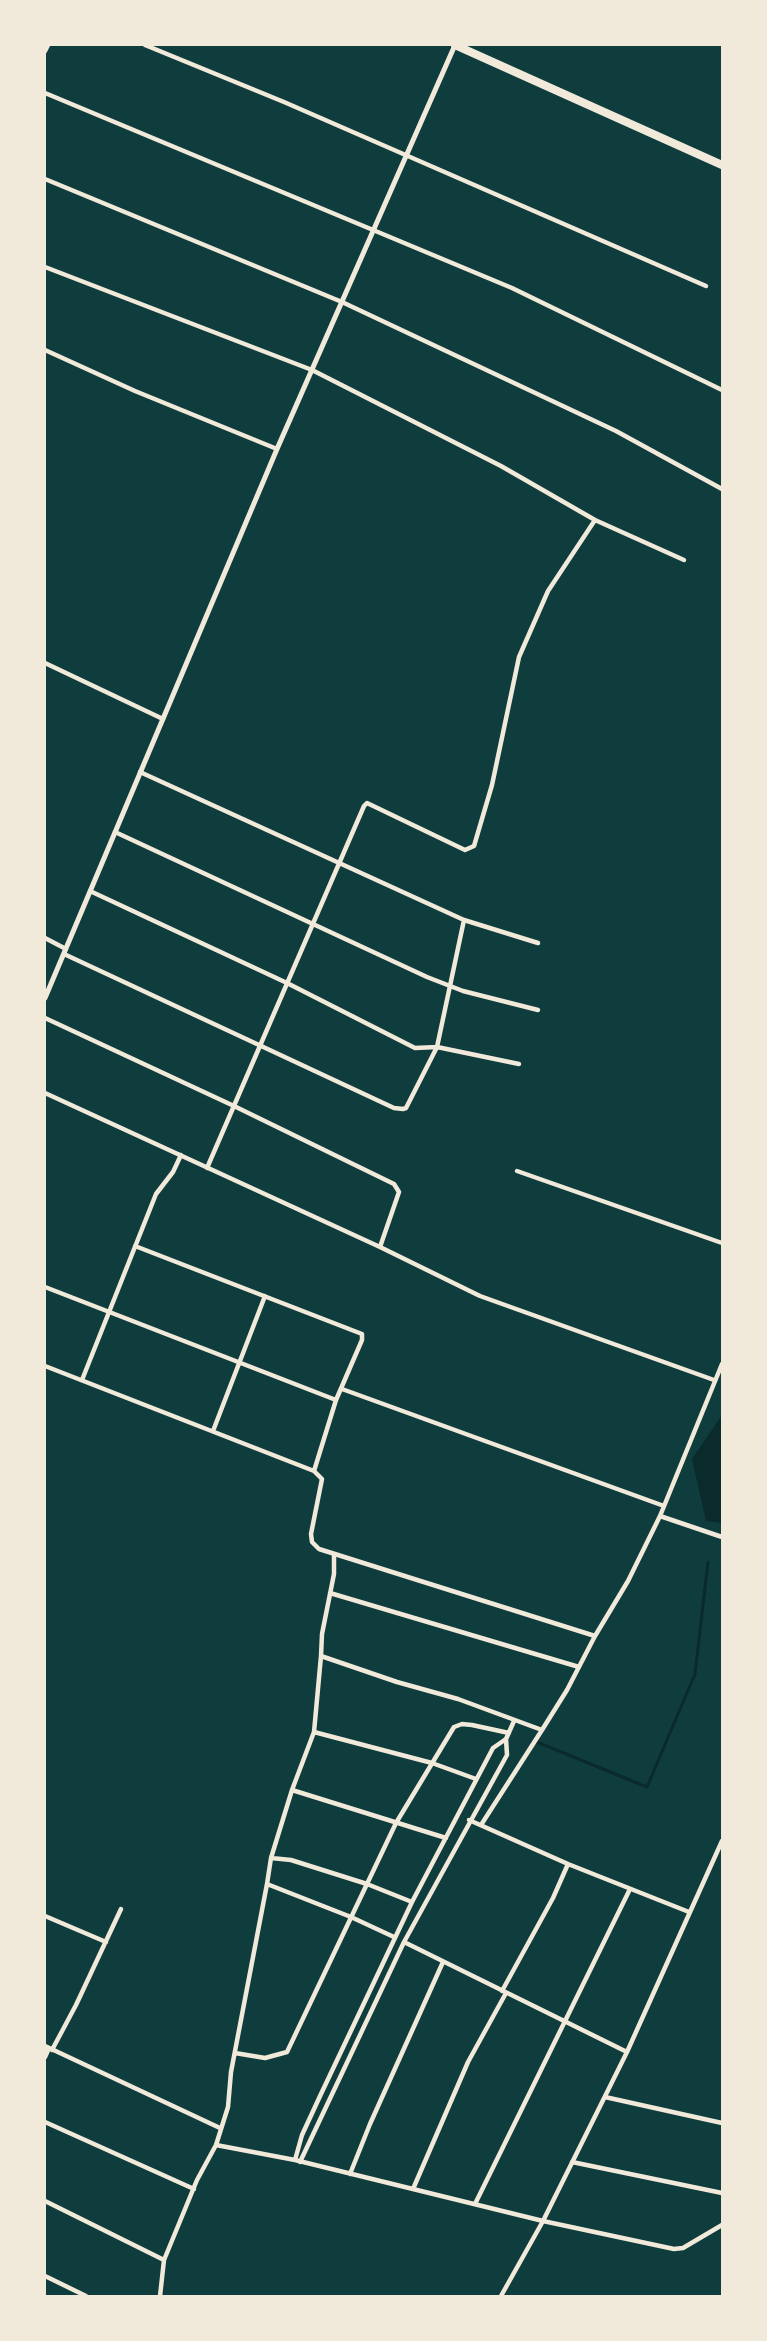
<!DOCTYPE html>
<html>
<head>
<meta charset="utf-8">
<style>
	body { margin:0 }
	#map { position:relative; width:767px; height:2341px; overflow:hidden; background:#0f3d3e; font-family:Manrope,sans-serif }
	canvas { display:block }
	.frame { position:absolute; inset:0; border:46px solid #f1e9da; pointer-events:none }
</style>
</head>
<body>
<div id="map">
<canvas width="767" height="2341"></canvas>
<div class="frame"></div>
</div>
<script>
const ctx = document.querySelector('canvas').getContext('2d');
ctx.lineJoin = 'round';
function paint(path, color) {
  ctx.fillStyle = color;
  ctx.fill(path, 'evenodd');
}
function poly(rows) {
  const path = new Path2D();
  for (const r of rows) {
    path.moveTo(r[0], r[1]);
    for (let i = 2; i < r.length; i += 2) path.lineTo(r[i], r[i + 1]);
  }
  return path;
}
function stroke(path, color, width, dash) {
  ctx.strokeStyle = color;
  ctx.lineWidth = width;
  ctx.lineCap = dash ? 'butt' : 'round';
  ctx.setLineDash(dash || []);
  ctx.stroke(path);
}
const water = poly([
	[722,1415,722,1523,706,1521,692,1459]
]);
const stream = poly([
	[537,1742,647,1787,695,1674,708,1562]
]);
const minor = poly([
	[145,45,284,102,706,286],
	[45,51,48,45],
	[45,93,512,288,722,390],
	[45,179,342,302,616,431,722,489],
	[45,267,312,370,501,466,595,520,684,560],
	[45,350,135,391,277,449],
	[45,663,163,719],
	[140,772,464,920,538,943],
	[115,832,427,977,463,991,538,1010],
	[90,891,287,983,415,1048,437,1047,519,1064],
	[45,938,66,949],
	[64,954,394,1108,403,1109,406,1108,437,1047,464,920],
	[45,1018,234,1106,394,1184,399,1192,380,1247,45,1093],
	[207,1168,364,806,367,803,465,850,474,846,492,785,519,657,548,591,595,520],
	[517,1171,722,1243],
	[135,1246,362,1334,362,1340,336,1400,314,1471],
	[380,1247,480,1296,714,1380],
	[45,1287,336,1400],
	[45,1366,314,1471,322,1479,311,1534,312,1542,319,1549,595,1636],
	[82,1380,156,1194,173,1172,181,1155],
	[342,1389,664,1506],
	[213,1431,265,1296],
	[660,1516,722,1537],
	[334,1555,334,1574,322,1634,321,1656,397,1682,458,1699,542,1730,481,1825],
	[330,1593,579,1667],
	[542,1730,567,1690,595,1636,628,1581,660,1516,722,1364],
	[314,1732,432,1763,476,1779],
	[292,1790,446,1838],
	[469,1820,568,1864,689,1912],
	[271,1858,291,1860,367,1884,412,1902],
	[267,1884,271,1858,292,1790,314,1732,321,1656],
	[45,1916,106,1942],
	[404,1942,627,2052],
	[502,1991,553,1898,568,1864],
	[45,2046,220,2128],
	[52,2050,76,2005,121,1909],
	[235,2053,265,2058,287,2052,396,1823,454,1727,462,1724,472,1725,509,1733],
	[45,2057,49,2048],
	[605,2097,722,2123],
	[45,2122,194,2189],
	[216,2145,295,2160,543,2221,674,2249,683,2248,722,2225],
	[295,2160,302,2135,321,2094,412,1902,493,1748,506,1739],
	[300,2162,404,1942,507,1755,506,1739,514,1721],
	[572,2162,722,2193],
	[350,2174,370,2124,443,1962],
	[413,2189,468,2062,506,1993],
	[45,2201,164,2260],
	[475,2204,630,1889],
	[45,2276,86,2296],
	[160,2296,164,2260,197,2180,216,2145,228,2107,231,2072,267,1884,351,1917,394,1937],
	[501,2296,543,2221,627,2052,722,1841]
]);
const tertiary = poly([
	[45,998,277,449,455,45]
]);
const trunk = poly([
	[455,45,722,165]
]);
paint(water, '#0a2a2b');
stroke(stream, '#0a2a2b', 3);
stroke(minor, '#f1e9da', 4.5);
stroke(tertiary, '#f1e9da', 5);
stroke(trunk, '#f1e9da', 8);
</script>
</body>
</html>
